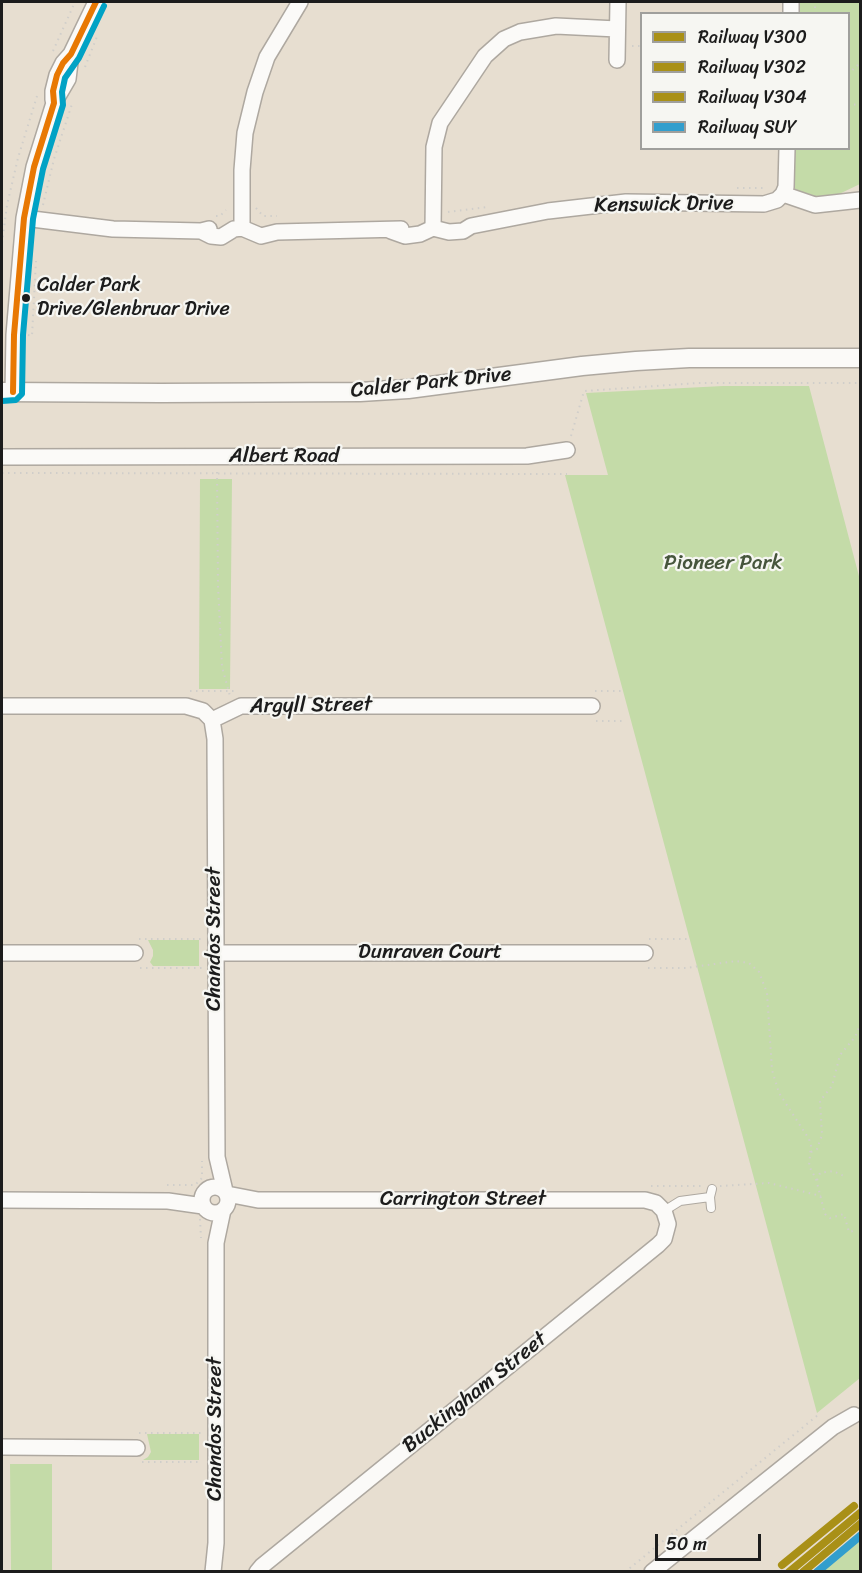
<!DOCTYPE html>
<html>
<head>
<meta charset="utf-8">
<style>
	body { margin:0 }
	#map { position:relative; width:862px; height:1573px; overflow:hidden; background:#e7ded0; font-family:Sriracha,sans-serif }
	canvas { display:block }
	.frame { position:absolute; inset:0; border:3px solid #1c1c1c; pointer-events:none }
	.legend { position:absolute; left:640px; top:12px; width:210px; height:138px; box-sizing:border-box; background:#f6f6f2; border:2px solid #9f9f9c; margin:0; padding:8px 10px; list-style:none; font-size:18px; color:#1c1c1c }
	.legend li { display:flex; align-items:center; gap:12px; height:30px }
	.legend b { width:30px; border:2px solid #9f9f9c }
	.scale { position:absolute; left:655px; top:1534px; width:106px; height:27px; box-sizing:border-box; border:3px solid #1c1c1c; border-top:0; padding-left:8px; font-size:18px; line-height:21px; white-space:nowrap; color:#1c1c1c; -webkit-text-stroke:4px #f6f6f2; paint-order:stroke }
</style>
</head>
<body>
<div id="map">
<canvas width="862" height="1573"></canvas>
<div class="frame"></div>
<ul class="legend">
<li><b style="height:8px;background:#a99017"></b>Railway V300</li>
<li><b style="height:8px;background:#a99017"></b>Railway V302</li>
<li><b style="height:8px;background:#a99017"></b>Railway V304</li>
<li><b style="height:8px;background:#329ecd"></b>Railway SUY</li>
</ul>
<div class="scale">50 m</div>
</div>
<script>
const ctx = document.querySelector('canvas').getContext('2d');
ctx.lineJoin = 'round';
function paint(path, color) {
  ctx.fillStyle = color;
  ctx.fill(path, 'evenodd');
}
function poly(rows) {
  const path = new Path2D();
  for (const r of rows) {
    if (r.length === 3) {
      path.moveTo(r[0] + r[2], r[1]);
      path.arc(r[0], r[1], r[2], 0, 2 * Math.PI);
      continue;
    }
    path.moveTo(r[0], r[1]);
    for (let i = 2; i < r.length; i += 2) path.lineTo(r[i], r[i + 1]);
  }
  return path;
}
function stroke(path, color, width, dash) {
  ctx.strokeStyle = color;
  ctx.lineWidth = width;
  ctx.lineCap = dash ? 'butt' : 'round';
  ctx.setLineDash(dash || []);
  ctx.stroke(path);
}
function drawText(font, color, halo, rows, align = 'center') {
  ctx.font = font + ' Sriracha,sans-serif';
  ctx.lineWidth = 4.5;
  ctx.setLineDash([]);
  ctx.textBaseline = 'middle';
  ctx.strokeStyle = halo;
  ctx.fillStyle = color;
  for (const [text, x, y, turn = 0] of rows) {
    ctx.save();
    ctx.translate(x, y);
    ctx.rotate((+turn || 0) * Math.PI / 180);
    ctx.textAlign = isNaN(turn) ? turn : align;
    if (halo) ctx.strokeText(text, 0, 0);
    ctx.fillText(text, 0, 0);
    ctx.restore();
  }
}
const green = poly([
	[797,2,860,2,860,184,837,195,806,198,793,187,794,149,848,148,848,14,797,13],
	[723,386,809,386,860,580,860,1378,817,1413,565,475,608,475,586,393],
	[200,479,232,479,230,689,199,689],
	[148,940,199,940,199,966,153,966,150,962,153,956,153,950],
	[147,1434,199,1434,199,1460,143,1460,148,1457,151,1452],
	[10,1464,52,1464,52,1571,11,1571],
	[860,1534,860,1571,813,1571]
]);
const path = poly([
	[815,14,815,2],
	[632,46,642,46],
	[53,51,75,2],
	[85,67,98,34],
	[848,74,860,63],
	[848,104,860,105],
	[737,188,764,188],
	[43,205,54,159,72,104],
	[256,208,263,216,277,216],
	[448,212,487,207],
	[216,216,220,216,226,210],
	[2,243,7,205,18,158,37,96],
	[28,335,32,336,36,261],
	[571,436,584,391,698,383,860,383],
	[217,472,218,586,222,667,230,696],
	[2,473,567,474],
	[190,691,235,691],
	[595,691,622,691],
	[596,721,624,721],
	[139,939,201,939],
	[649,939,688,939],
	[140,968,203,968],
	[648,968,686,968,736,961,749,963,759,972,767,993,772,1070,779,1093,809,1139,811,1145,809,1166,816,1179,825,1214,830,1218,844,1214,849,1232,857,1230],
	[811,1152,817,1149,822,1135,820,1101,832,1086,840,1055,855,1037,860,1025],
	[817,1180,820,1173,833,1171,844,1176],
	[167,1185,195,1185,202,1178,202,1161],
	[651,1186,703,1186],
	[720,1186,769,1183,821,1196],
	[200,1219,201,1238],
	[139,1433,202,1433],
	[142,1462,201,1462],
	[625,1572,818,1415]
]);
const service = poly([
	[711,1208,710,1197,712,1189],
	[664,1211,680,1201,710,1197]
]);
const minor = poly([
	[791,14,791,2],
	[617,60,618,2],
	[53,100,53,91,57,75,63,63,71,54,96,2],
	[783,194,815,205,860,200],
	[24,218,113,229,201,231,209,229],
	[242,228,242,170,245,133,255,92,267,57,300,2],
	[433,228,434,147,440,123,485,56,504,39,520,32,556,26,617,29],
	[201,231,211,236,221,237,234,229,242,228,261,236,277,232,401,229],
	[391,231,405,236,420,234,433,228,449,232,463,231,471,226,548,211,626,202,764,204,777,200,783,194,786,187,787,148],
	[13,392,14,335,24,218,34,167,54,103,68,79,71,54],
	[2,457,527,456,567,450],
	[2,706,186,706,203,711,212,720,215,739,217,1157,225,1191],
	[212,720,241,706,592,706],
	[2,953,135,953],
	[215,953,645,953],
	[215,1200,13],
	[227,1194,258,1200,645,1200,656,1203,664,1211,668,1224,664,1239,658,1245,262,1566,257,1572],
	[2,1200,168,1201,203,1206],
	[2,1447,137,1448],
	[213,1572,216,1543,216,1243,223,1210],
	[652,1572,833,1427,854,1415]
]);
const tertiary = poly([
	[2,392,161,393,360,392,408,389,582,366,636,361,689,358,860,358]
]);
const bus1 = poly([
	[13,392,14,335,24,218,34,167,54,103,53,91,57,75,63,63,71,54,96,2]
]);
const bus2 = poly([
	[2,401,16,400,22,394,23,335,33,219,43,169,63,105,62,92,65,78,79,58,104,6]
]);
const rail1 = poly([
	[789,1572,860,1513]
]);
const rail2 = poly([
	[803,1572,860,1524]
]);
const rail3 = poly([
	[782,1565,854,1506]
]);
const rail4 = poly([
	[817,1572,860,1536]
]);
const markers = [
	[26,298,5,"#1c1c1c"]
];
const busNames = [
	["Calder Park",37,286],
	["Drive/Glenbruar Drive",37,310]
];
const streetNames = [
	["Kenswick Drive",664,205,-1],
	["Calder Park Drive",431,383,-6],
	["Albert Road",284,457],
	["Argyll Street",311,706,-1],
	["Chandos Street",215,939,-90],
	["Dunraven Court",430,953],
	["Carrington Street",463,1200],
	["Buckingham Street",475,1393,-39],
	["Chandos Street",216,1429,-90]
];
const parkNames = [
	["Pioneer Park",723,564]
];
paint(green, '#c4dba8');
stroke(service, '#aea8a0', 10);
stroke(minor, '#aea8a0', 18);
stroke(tertiary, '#aea8a0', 21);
stroke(path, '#d0ceca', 2, [1.5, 4.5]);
stroke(service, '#fbfaf8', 8);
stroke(minor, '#fbfaf8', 15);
stroke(tertiary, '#fbfaf8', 18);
stroke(bus1, '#e87803', 6);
stroke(bus2, '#01a2c5', 6);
stroke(rail1, '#a99017', 8);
stroke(rail2, '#a99017', 8);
stroke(rail3, '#a99017', 8);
stroke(rail4, '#329ecd', 8);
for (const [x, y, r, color] of markers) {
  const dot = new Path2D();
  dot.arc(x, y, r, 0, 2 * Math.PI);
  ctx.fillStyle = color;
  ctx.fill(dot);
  stroke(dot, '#f6f6f2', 2);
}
drawText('20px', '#1c1c1c', '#f6f6f2', busNames, 'left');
drawText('21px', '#1c1c1c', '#f6f6f2', streetNames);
drawText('21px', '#46553c', '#f6f6f2', parkNames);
</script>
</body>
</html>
